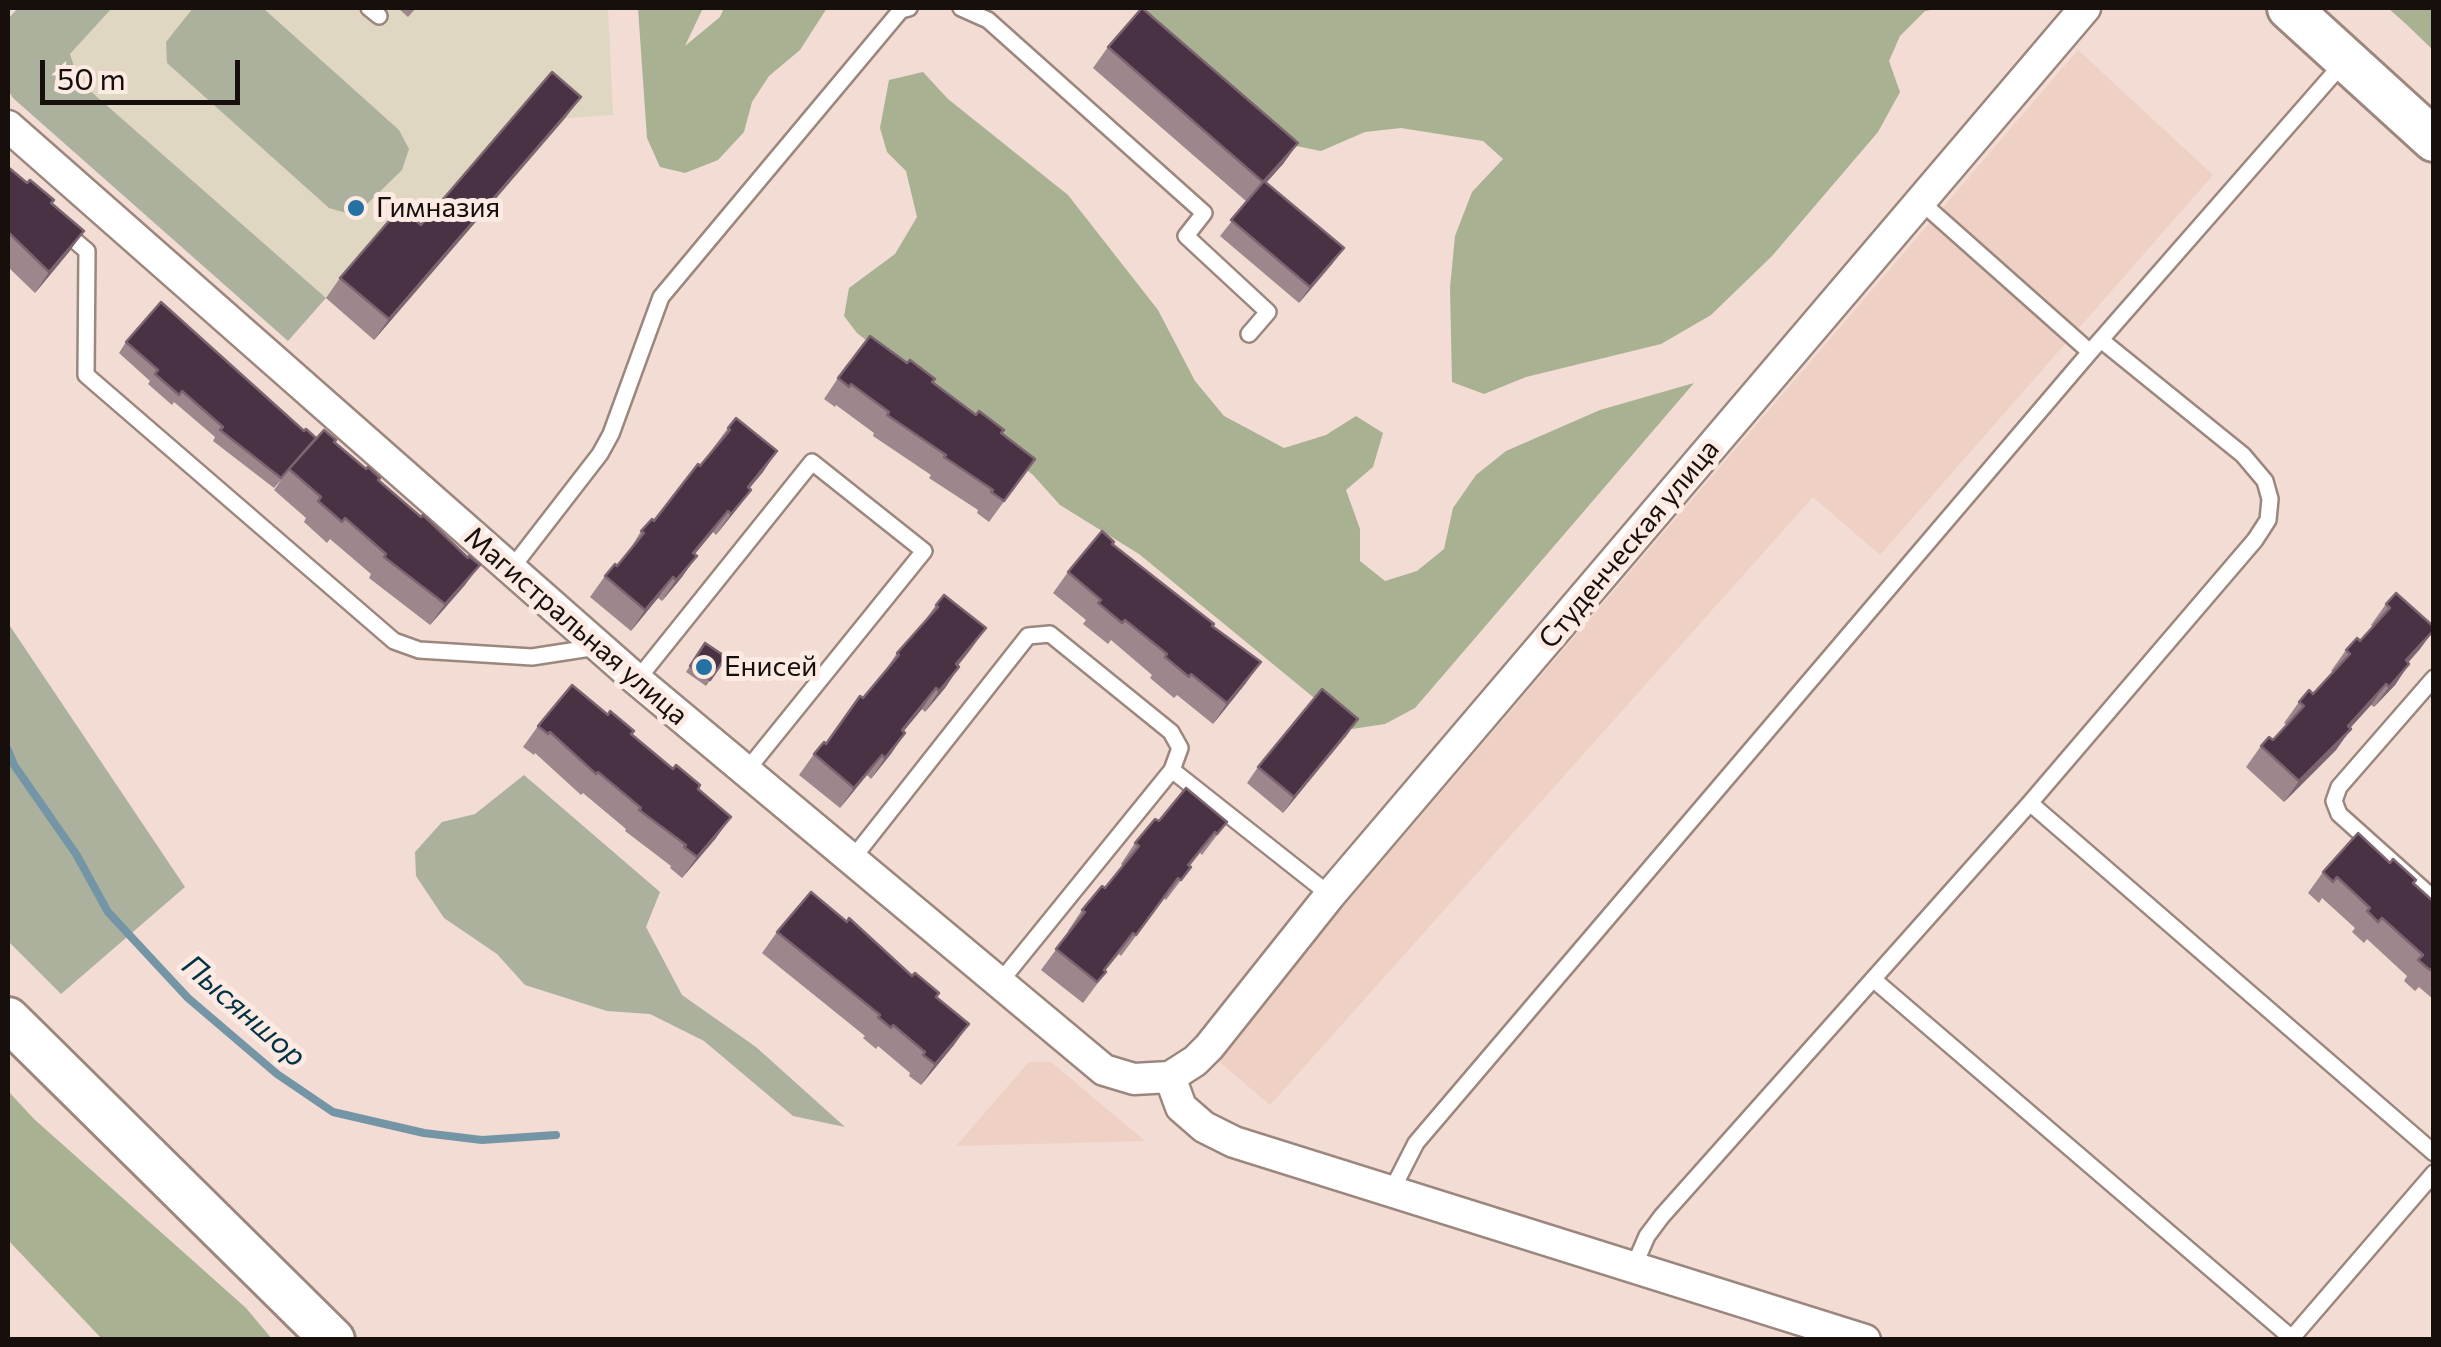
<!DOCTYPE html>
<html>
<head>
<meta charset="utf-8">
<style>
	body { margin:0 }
	#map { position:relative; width:2441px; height:1347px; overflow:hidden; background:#f2dcd3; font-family:Commissioner,sans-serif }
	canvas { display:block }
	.frame { position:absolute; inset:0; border:10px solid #160f0c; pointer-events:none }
	.scale { position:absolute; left:40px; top:60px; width:200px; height:45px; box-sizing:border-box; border:5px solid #160f0c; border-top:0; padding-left:12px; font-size:30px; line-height:35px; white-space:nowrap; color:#160f0c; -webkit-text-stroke:8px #fceae3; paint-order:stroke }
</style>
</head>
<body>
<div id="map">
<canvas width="2441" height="1347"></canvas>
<div class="frame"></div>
<div class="scale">50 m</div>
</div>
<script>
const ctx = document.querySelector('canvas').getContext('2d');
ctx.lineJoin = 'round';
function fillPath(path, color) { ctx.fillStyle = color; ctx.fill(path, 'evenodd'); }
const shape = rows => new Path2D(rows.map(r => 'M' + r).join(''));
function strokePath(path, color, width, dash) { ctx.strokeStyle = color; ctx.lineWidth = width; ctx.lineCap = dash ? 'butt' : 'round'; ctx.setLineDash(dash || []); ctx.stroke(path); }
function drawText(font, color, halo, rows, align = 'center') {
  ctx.font = font + ' Commissioner,sans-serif'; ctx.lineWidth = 10; ctx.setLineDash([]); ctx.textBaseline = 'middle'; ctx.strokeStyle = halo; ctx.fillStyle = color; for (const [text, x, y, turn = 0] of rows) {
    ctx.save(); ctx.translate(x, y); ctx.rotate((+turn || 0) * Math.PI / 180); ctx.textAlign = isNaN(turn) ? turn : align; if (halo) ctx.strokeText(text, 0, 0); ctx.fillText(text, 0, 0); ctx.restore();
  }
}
fillPath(shape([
	[2078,50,2213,175,1880,555,1813,497,1270,1105,1214,1057],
	[1029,1062,1051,1062,1145,1141,956,1146]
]), '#eed0c4');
fillPath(shape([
	[112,8,608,8,613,115,566,118,374,340,79,81,70,54]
]), '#dfd7c1');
fillPath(shape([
	[18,8,112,8,70,54,79,81,326,298,288,341,13,98,8,90,8,19],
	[193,8,263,8,399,130,409,149,402,170,360,211,350,214,329,208,167,63,166,42],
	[8,623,185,887,61,994,8,941],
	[524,775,660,892,646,927,682,995,756,1047,845,1127,793,1116,704,1041,650,1014,607,1011,525,985,497,954,444,918,416,876,415,852,442,822,475,814]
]), '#acb19d');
fillPath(shape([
	[638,8,703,8,685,46,720,17,724,8,827,8,800,50,769,76,752,102,744,132,718,160,685,173,660,167,647,138],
	[1145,8,1941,8,1925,11,1900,36,1889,61,1900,92,1878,132,1772,256,1711,315,1661,344,1526,377,1484,394,1452,382,1450,288,1455,236,1472,192,1503,159,1483,141,1401,128,1365,132,1321,151,1281,143,1168,41],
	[2388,8,2433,8,2433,50,2406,24],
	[923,72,948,99,1068,195,1158,310,1195,381,1224,416,1284,448,1326,435,1356,416,1383,433,1373,467,1346,490,1360,529,1360,561,1385,581,1417,571,1444,549,1453,508,1476,475,1506,451,1600,410,1694,383,1415,708,1385,724,1352,729,1139,554,1060,505,1033,475,857,333,844,316,849,288,895,254,917,217,906,171,887,152,880,128,889,80],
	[8,1091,34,1119,246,1308,272,1339,102,1339,8,1240]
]), '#a8b191');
strokePath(shape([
	[8,750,14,765,76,854,108,912,188,998,277,1074,333,1112,424,1133,482,1140,556,1135]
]), '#7495a6', 8);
const lane = shape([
	[369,8,379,16],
	[961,8,988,20,1204,213,1186,236,1268,312,1249,334],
	[1920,201,2090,352],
	[60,228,87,251,86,375,394,641,419,650,532,657,597,647],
	[511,569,600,454,611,434,661,297,901,10,909,8],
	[2434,678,2339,787,2334,801,2339,814,2434,899],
	[637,680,812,462,924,551,747,770],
	[1172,770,1330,895],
	[2030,803,2434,1153],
	[853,858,1028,636,1050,634,1171,732,1180,748,1172,770,1000,982],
	[1873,979,2294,1340],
	[1392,1190,1416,1143,2090,352,2343,63],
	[1634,1266,1647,1236,1662,1216,2030,803,2255,540,2268,520,2270,499,2265,481,2243,455,2101,340],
	[2290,1340,2434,1173]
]);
const street = shape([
	[8,126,637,680,1104,1070,1134,1079,1170,1077,1195,1061,1209,1047,1330,895,2085,8],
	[1170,1077,1181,1107,1204,1127,1234,1142,1865,1340]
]);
const secondary = shape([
	[2289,8,2434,140],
	[8,1019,333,1340]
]);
strokePath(lane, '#9c877f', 20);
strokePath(street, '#9c877f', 35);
strokePath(secondary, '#9c877f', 48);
strokePath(lane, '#fff', 15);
strokePath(street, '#fff', 30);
strokePath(secondary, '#fff', 42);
fillPath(shape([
	[398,8,416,8,408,17],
	[1108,47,1298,143,1283,164,1266,183,1344,248,1332,264,1299,303,1220,236,1247,202,1093,68],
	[566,117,374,340,326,298,340,278,421,225],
	[8,167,84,231,69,252,35,293,8,267],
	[126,342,316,438,334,442,378,480,465,585,430,625,369,578,371,574,330,539,327,543,304,522,306,518,274,490,282,479,274,488,213,441,215,437,174,402,172,405,148,384,150,381,119,353],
	[838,378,932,382,1035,459,989,522,977,513,978,510,929,478,931,475,873,436,874,433,836,405,835,407,824,399],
	[728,428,763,472,749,488,751,490,736,510,716,535,713,532,695,554,682,577,662,601,658,598,631,631,590,597,605,576,617,566,628,553,641,531,654,521,700,466],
	[1112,544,1212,626,1246,683,1213,724,1177,695,1174,698,1150,678,1152,675,1111,640,1108,644,1083,624,1086,620,1053,593,1068,572],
	[2396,593,2420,649,2408,663,2409,664,2395,685,2374,707,2371,705,2350,728,2336,750,2284,802,2246,767,2261,746,2273,740,2287,725,2284,723,2299,702,2313,694,2333,672,2331,671,2346,650,2360,641,2374,627,2371,625,2386,604],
	[936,605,971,649,958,666,959,667,945,688,925,712,922,709,903,732,905,733,871,779,867,775,840,808,799,775,814,754,826,744,883,674,897,653,923,623],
	[705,643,726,657,706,686,686,672],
	[1358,719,1283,813,1247,783,1258,767],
	[538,726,631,734,698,789,716,838,682,878,670,868,671,866,625,831,626,829,583,793,581,795,535,753,534,755,523,747],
	[1159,821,1227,822,1202,855,1200,853,1190,866,1191,867,1166,900,1164,898,1121,956,1119,954,1105,971,1106,972,1083,1003,1041,970,1069,932,1068,931,1082,910,1105,888,1123,866,1121,864,1135,843],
	[2323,872,2413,884,2434,902,2434,1000,2419,987,2415,991,2404,981,2407,976,2367,939,2364,943,2352,932,2355,928,2322,898,2319,903,2308,893],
	[847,922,936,997,954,1045,921,1085,909,1076,910,1073,878,1046,876,1049,863,1038,865,1036,762,953,777,932]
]), '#9e878c');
fillPath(shape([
	[581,97,566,117,374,340,389,319],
	[1298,143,1283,164,1248,203,1263,182],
	[84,231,69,252,35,293,49,272],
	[1344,248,1332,264,1299,303,1310,287],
	[777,451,763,472,733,508,748,487],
	[751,490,736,510,716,535,731,514],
	[728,511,713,532,678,574,693,553],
	[697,556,682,577,662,601,676,580],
	[480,565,465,585,430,625,445,604],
	[673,577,658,598,631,631,645,610],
	[986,628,971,649,941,685,956,664],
	[2434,630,2420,649,2391,681,2406,660],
	[1261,662,1246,683,1213,724,1227,703],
	[2409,664,2395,685,2374,707,2389,687],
	[959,667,945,688,925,712,939,691],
	[2386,684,2371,705,2333,747,2348,726],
	[936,688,922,709,887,751,902,730],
	[1358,719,1347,735,1283,813,1294,797],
	[2351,729,2336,750,2284,802,2299,781],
	[905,733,891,754,871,779,885,758],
	[882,755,867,775,840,808,854,788],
	[731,817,716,838,682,878,697,857],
	[969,1024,954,1045,921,1085,935,1064]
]), '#7c6570');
const building = shape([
	[1142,8,1298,143,1263,182,1108,47,1142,8],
	[552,72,581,97,389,319,340,278,401,207,421,225,552,72],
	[8,167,27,183,30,180,54,200,51,203,84,231,49,272,8,232,8,167],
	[1264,181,1344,248,1310,287,1231,220,1264,181],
	[161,302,304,431,306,429,316,438,281,478,220,430,223,427,182,391,179,395,155,374,158,370,126,342,161,302],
	[870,336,907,363,910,360,935,379,932,382,976,415,979,411,1004,430,1001,433,1035,459,1004,501,991,492,993,490,944,457,946,455,887,415,889,412,851,384,849,387,838,378,870,336],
	[736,418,777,451,748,487,751,490,731,514,728,511,693,553,697,556,676,580,673,577,645,610,605,576,615,564,617,566,644,533,641,531,652,519,654,521,698,464,700,466,730,430,728,428,736,418],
	[324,430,336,440,334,442,366,469,368,467,380,478,378,480,421,517,423,515,468,558,469,556,480,565,445,604,384,557,386,554,345,518,342,522,318,501,321,497,289,469,324,430],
	[1102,531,1114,542,1112,544,1214,624,1212,626,1261,662,1227,703,1191,674,1189,677,1165,657,1167,654,1125,620,1122,623,1098,603,1101,600,1068,572,1102,531],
	[2396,593,2434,627,2434,630,2406,660,2409,664,2389,687,2386,684,2348,726,2351,729,2299,781,2261,746,2269,737,2273,740,2304,706,2299,702,2309,690,2313,694,2350,654,2346,650,2357,638,2360,641,2390,608,2386,604,2396,593],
	[944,595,986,628,956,664,959,667,939,691,936,688,902,730,905,733,885,758,882,755,854,788,814,754,824,742,826,744,860,696,863,698,899,655,897,653,938,607,936,605,944,595],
	[705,643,726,657,710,680,690,666,705,643],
	[572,685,608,715,610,711,634,731,631,734,673,769,676,765,700,785,698,789,731,817,697,857,684,847,686,845,639,810,641,808,598,772,596,774,550,732,548,734,538,726,572,685],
	[1322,689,1358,719,1294,797,1258,767,1322,689],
	[1186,788,1227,822,1217,834,1215,832,1188,865,1191,867,1181,880,1178,878,1136,935,1133,933,1104,970,1106,972,1097,982,1056,949,1085,912,1082,910,1102,886,1105,888,1139,846,1135,843,1155,819,1159,821,1186,788],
	[2358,833,2390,863,2393,859,2416,880,2413,883,2434,902,2434,966,2430,970,2418,960,2423,955,2382,918,2378,922,2367,911,2370,908,2337,877,2333,882,2323,872,2358,833],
	[811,892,847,922,849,918,912,976,915,973,939,993,936,997,969,1024,935,1064,923,1055,925,1052,893,1025,891,1028,878,1017,880,1015,777,932,811,892]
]);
fillPath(building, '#4a3245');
strokePath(building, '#7c6570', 2.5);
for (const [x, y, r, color] of [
	[356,208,10,"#2471a4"],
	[704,667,10,"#2471a4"]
]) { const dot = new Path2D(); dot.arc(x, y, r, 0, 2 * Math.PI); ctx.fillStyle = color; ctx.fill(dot); strokePath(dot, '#fceae3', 4); }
drawText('28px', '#160f0c', '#fceae3', [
	["Гимназия",376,208],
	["Енисей",724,667]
], 'left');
drawText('28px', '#160f0c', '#fceae3', [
	["Студенческая улица",1629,544,-50],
	["Магистральная улица",576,626,41]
]);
drawText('italic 30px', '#003144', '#fceae3', [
	["Пысяншор",244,1011,41]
]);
</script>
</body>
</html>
